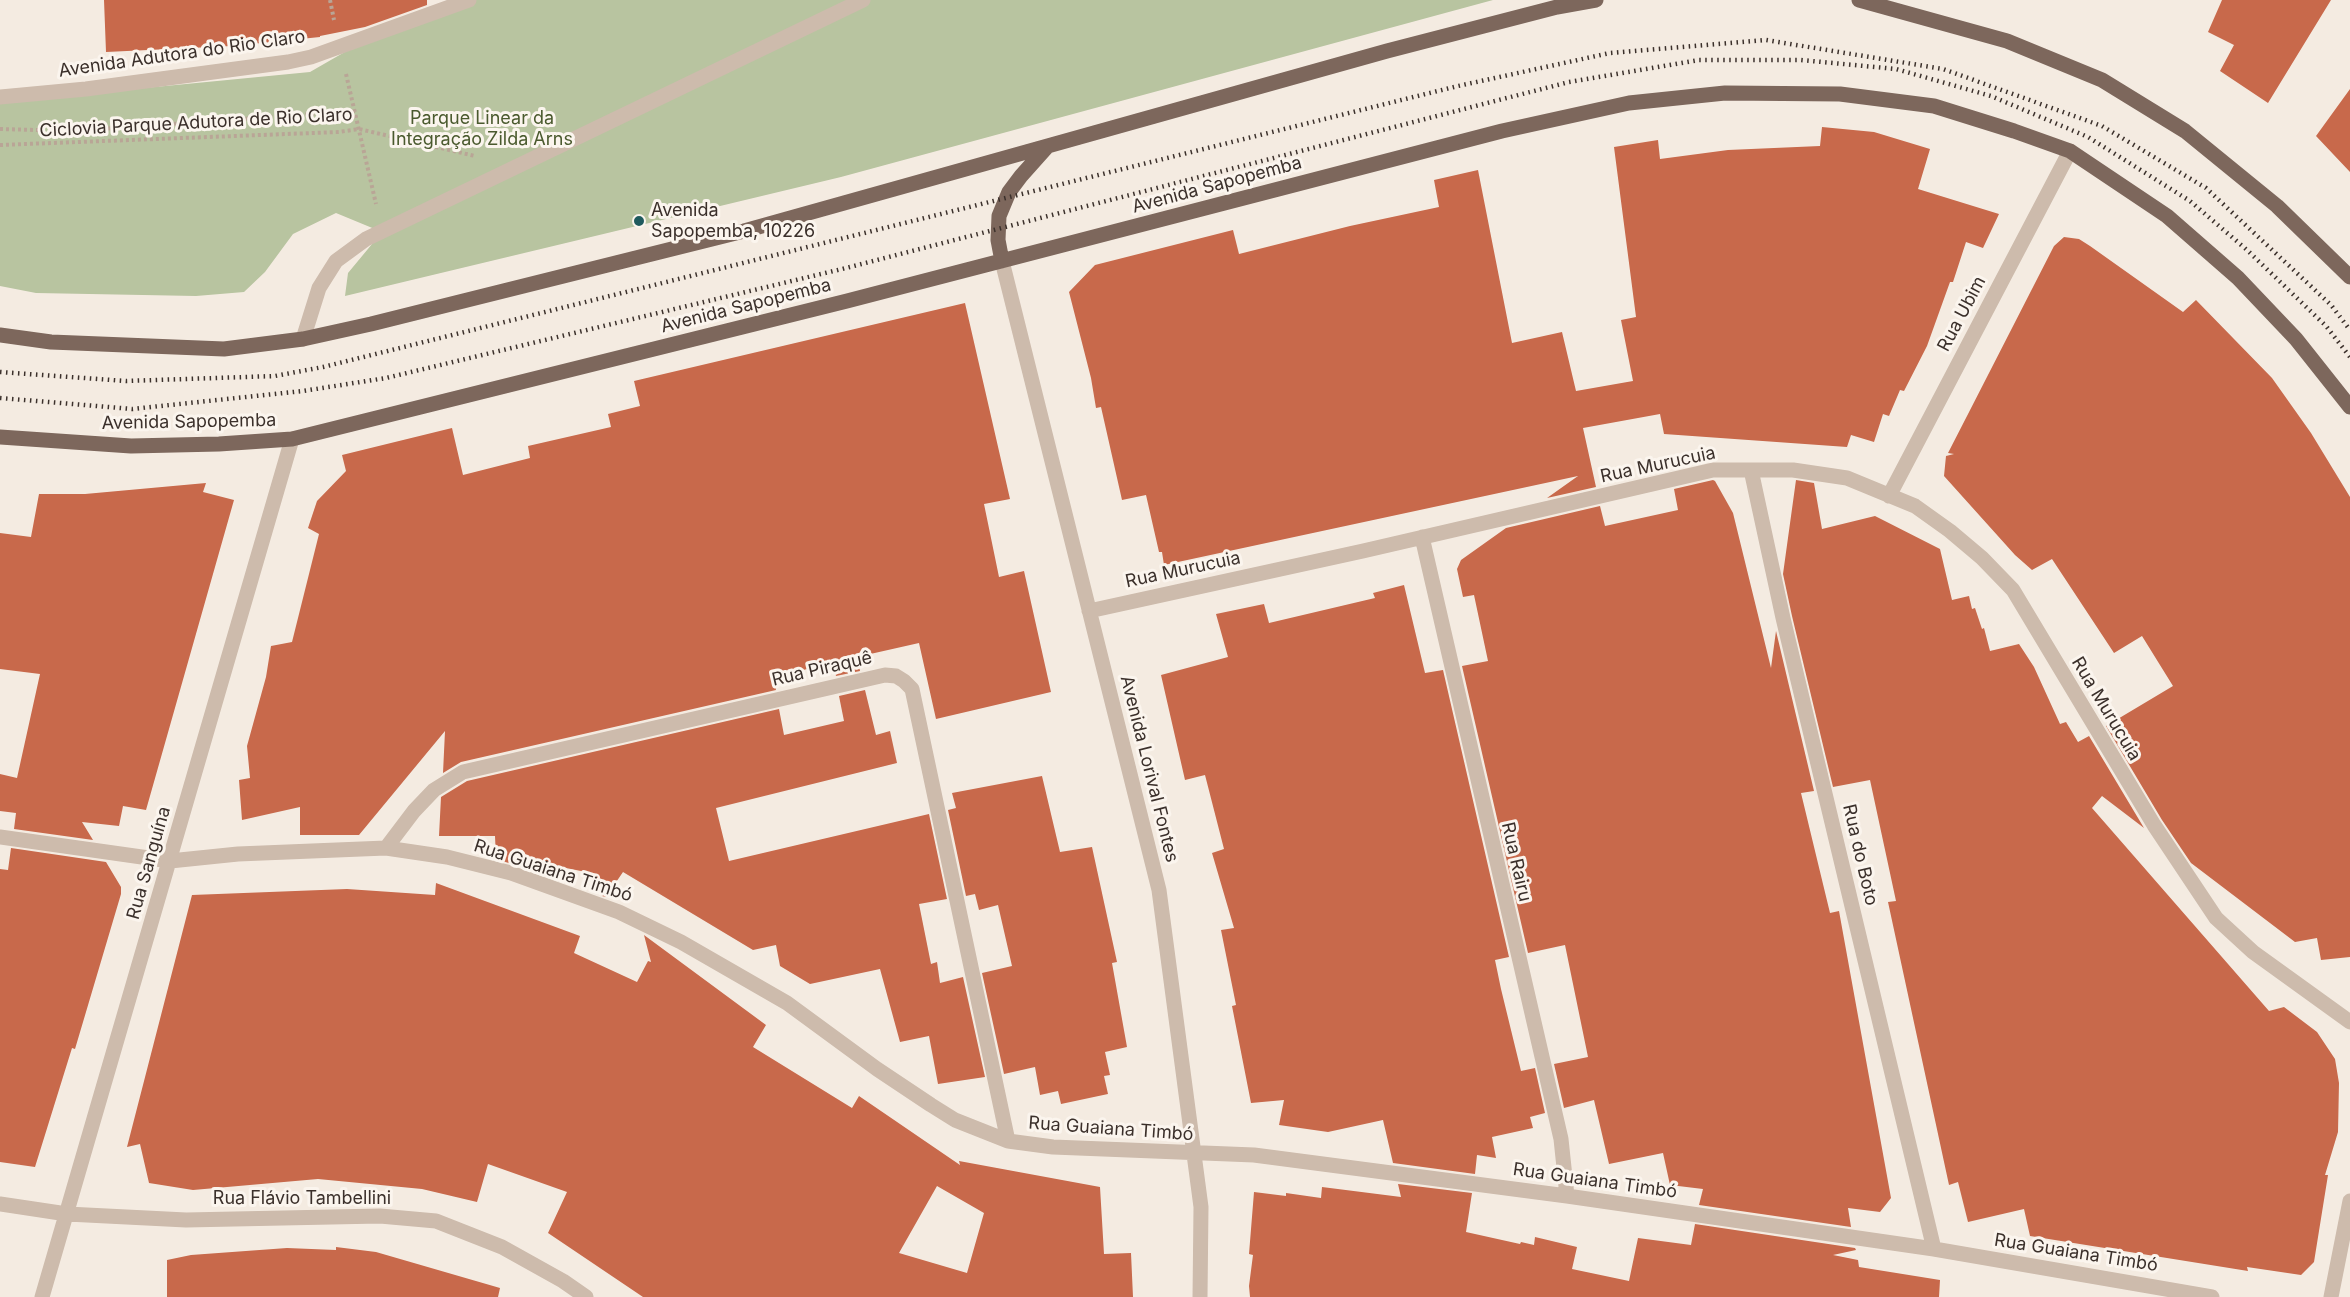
<!DOCTYPE html>
<html>
<head>
<meta charset="utf-8">
<style>
	body { margin:0 }
	canvas { display:block; background:#f4ebe1 }
</style>
</head>
<body>
<canvas width="2350" height="1297"></canvas>
<script>
const ctx = document.querySelector('canvas').getContext('2d');
ctx.lineJoin = 'round';
function fillPath(path, color) { ctx.fillStyle = color; ctx.fill(path, 'evenodd'); }
const shape = rows => new Path2D(rows.map(r => 'M' + r).join(''));
function strokePath(path, color, width, dash) { ctx.strokeStyle = color; ctx.lineWidth = width; ctx.lineCap = dash ? 'butt' : 'round'; ctx.setLineDash(dash || []); ctx.stroke(path); }
function drawText(font, color, halo, rows, align = 'center') {
  ctx.font = font + ' Inter,sans-serif'; ctx.lineWidth = 6; ctx.setLineDash([]); ctx.textBaseline = 'middle'; ctx.strokeStyle = halo; ctx.fillStyle = color; for (const [text, x, y, turn = 0] of rows) {
    ctx.save(); ctx.translate(x, y); ctx.rotate((+turn || 0) * Math.PI / 180); ctx.textAlign = isNaN(turn) ? turn : align; if (halo) ctx.strokeText(text, 0, 0); ctx.fillText(text, 0, 0); ctx.restore();
  }
}
fillPath(shape([
	[458,0,1493,0,841,177,345,296,348,273,382,232,336,213,293,234,265,272,244,292,196,296,36,293,0,286,0,102,310,72,376,34]
]), '#b8c4a0');
fillPath(shape([
	[104,0,427,0,427,5,365,27,320,36,320,37,232,46,106,52],
	[2222,0,2331,0,2268,103,2220,71,2234,45,2208,32],
	[2350,89,2350,172,2316,136],
	[1822,127,1874,132,1930,149,1918,189,1999,214,1983,248,1966,242,1953,282,1950,282,1927,346,1904,391,1900,390,1889,416,1883,414,1874,442,1851,435,1847,447,1664,434,1660,414,1583,428,1596,487,1547,498,1578,476,1164,565,1162,552,1159,552,1146,495,1122,500,1101,407,1096,408,1091,378,1069,292,1095,265,1233,230,1239,254,1350,226,1439,207,1434,180,1478,170,1512,343,1562,332,1576,391,1633,381,1621,320,1636,317,1614,147,1658,140,1660,159,1728,150,1820,146],
	[2064,237,2079,239,2090,246,2183,312,2196,300,2272,378,2311,433,2350,497,2350,957,2321,960,2317,938,2295,942,2191,863,2162,820,2106,726,2173,686,2142,636,2114,653,2052,559,2032,570,2015,555,1944,476,1946,456,1954,454,1948,453,1967,416,2054,246],
	[965,303,1010,499,984,504,999,577,1024,571,1051,692,936,719,919,643,857,657,860,671,836,676,833,663,773,677,776,690,461,762,443,773,445,731,359,835,300,835,300,807,242,820,239,780,250,778,247,746,266,677,271,646,292,642,319,534,308,528,317,501,346,471,342,455,452,428,463,475,530,458,528,446,611,427,608,414,640,406,634,381],
	[1713,480,1715,481,1733,513,1771,668,1776,631,1814,791,1801,793,1830,913,1839,911,1891,1198,1880,1212,1848,1208,1851,1227,1699,1205,1703,1189,1670,1185,1663,1153,1609,1164,1594,1100,1564,1108,1554,1064,1588,1057,1565,945,1528,953,1462,666,1488,661,1474,595,1463,597,1457,569,1461,560,1506,528,1600,506,1605,526,1678,510,1674,489],
	[1796,480,1814,483,1822,529,1875,516,1940,549,1952,600,1969,596,1972,609,1975,608,1982,629,1984,628,1990,651,2019,644,2034,667,2060,724,2066,722,2078,742,2089,736,2144,828,2102,796,2092,808,2269,1011,2284,1007,2317,1032,2335,1059,2339,1083,2338,1132,2325,1175,2328,1175,2314,1262,2301,1275,2247,1267,2248,1271,2030,1236,2024,1209,1968,1222,1958,1182,1949,1185,1888,902,1896,901,1870,780,1833,787,1792,616,1783,574],
	[206,483,203,492,234,500,146,810,123,806,119,826,82,822,93,840,14,829,16,813,0,811,0,774,17,778,40,674,0,669,0,533,31,537,39,494,85,494],
	[1404,585,1425,673,1443,670,1509,957,1495,960,1501,989,1521,1071,1535,1068,1545,1113,1530,1117,1533,1128,1492,1137,1496,1158,1477,1155,1475,1174,1393,1163,1383,1120,1328,1132,1279,1125,1284,1100,1251,1103,1232,1006,1236,1005,1221,930,1234,928,1212,853,1224,849,1205,775,1185,780,1161,675,1228,657,1216,614,1264,604,1269,623,1375,598,1373,593],
	[865,690,876,735,890,731,897,763,716,808,729,861,929,814,947,899,919,904,931,964,937,962,940,983,963,977,985,1077,938,1084,929,1036,900,1042,880,969,810,984,780,966,776,945,753,950,623,872,606,897,602,896,596,874,561,867,531,870,496,859,495,836,439,836,441,797,467,781,779,709,784,735,844,721,839,696],
	[1042,776,1060,852,1092,847,1117,962,1112,963,1127,1047,1105,1052,1110,1075,1104,1076,1108,1094,1061,1104,1058,1091,1040,1095,1035,1067,1004,1074,982,973,1012,966,998,905,979,910,975,894,966,896,948,810,956,808,952,793],
	[11,848,106,862,121,887,121,894,75,1049,72,1048,35,1167,0,1162,0,869,8,870],
	[436,883,580,936,574,953,637,982,648,961,651,962,644,935,766,1025,753,1047,852,1108,859,1096,960,1165,959,1161,1100,1187,1104,1254,1131,1253,1133,1297,643,1297,548,1233,567,1192,488,1164,477,1202,422,1189,318,1179,193,1190,149,1183,140,1144,127,1147,192,895,347,889,435,895],
	[937,1186,984,1213,967,1273,899,1253],
	[1398,1184,1472,1193,1466,1232,1520,1244,1521,1242,1534,1245,1535,1237,1577,1247,1572,1269,1629,1281,1638,1238,1691,1245,1695,1224,1855,1248,1856,1250,1833,1255,1858,1260,1859,1267,1940,1280,1939,1297,1250,1297,1249,1286,1253,1255,1249,1254,1254,1192,1286,1196,1286,1193,1321,1198,1322,1187,1401,1197],
	[336,1247,376,1252,500,1288,498,1297,167,1297,167,1260,191,1255,287,1248,336,1250]
]), '#c8694b');
strokePath(shape([
	[330,0,334,20],
	[346,74,376,204],
	[0,129,73,131,355,111],
	[0,145,339,132,359,129,475,156]
]), '#b9a596', 4, [3, 3]);
strokePath(shape([
	[0,97,86,89,288,62,311,57,469,0],
	[1002,261,1159,890,1201,1207,1200,1297],
	[303,339,319,288,336,261,366,239,863,0],
	[1751,470,1783,618,1934,1249],
	[1889,496,2070,151],
	[1422,537,1561,1139,1567,1196],
	[1089,611,1363,551,1713,470,1793,470,1847,478,1915,506,1950,531,1982,558,2013,590,2154,825,2216,918,2253,952,2350,1022],
	[0,837,170,861,238,854,386,848,447,857,511,873,619,912,681,942,787,1003,877,1069,931,1105,955,1120,1008,1141,1053,1147,1254,1155,1567,1196,1934,1249,2212,1297],
	[386,848,414,811,434,790,463,772,885,675,896,676,904,681,912,689,1008,1141],
	[0,1204,67,1214,186,1220,380,1216,436,1221,502,1247,563,1281,586,1297],
	[42,1297,292,439],
	[2331,1297,2350,1201]
]), '#cdbbac', 15);
strokePath(shape([
	[1859,0,2007,41,2102,80,2185,131,2277,206,2350,277],
	[1002,261,998,240,999,216,1009,192,1021,176,1046,148],
	[0,335,51,342,224,349,303,339,371,324,744,231,1387,51,1557,7,1596,0],
	[0,437,131,446,219,444,292,439,847,301,1502,131,1629,103,1725,93,1840,94,1934,106,2014,131,2070,151,2167,216,2238,278,2296,339,2350,407]
]), '#7d675c', 15);
strokePath(shape([
	[0,372,126,381,275,376,323,367,1458,86,1610,53,1766,40,1943,69,2102,126,2206,188,2331,305,2350,330],
	[0,398,132,409,303,391,386,378,842,269,1569,82,1699,60,1801,60,1896,69,1991,96,2088,137,2190,201,2247,250,2326,326,2350,357]
]), '#3b302b', 4.5, [1.5, 4.5]);
for (const [x, y, r, color] of [
	[639,221,6,"#1f5a5e"]
]) { const dot = new Path2D(); dot.arc(x, y, r, 0, 2 * Math.PI); ctx.fillStyle = color; ctx.fill(dot); strokePath(dot, '#fbf5ee', 2); }
drawText('18px', '#3b302b', '#fbf5ee', [
	["Avenida Adutora do Rio Claro",182,54,-8],
	["Ciclovia Parque Adutora de Rio Claro",196,123,-3],
	["Avenida Sapopemba",1217,185,-15],
	["Avenida Sapopemba",746,306,-14],
	["Rua Ubim",1962,314,-62],
	["Avenida Sapopemba",189,422,-1],
	["Rua Murucuia",1658,465,-12],
	["Rua Murucuia",1183,570,-12],
	["Rua Piraquê",822,669,-13],
	["Rua Murucuia",2106,709,59],
	["Avenida Lorival Fontes",1149,769,76],
	["Rua do Boto",1860,855,77],
	["Rua Rairu",1516,862,77],
	["Rua Sanguína",149,863,-74],
	["Rua Guaiana Timbó",553,871,18],
	["Rua Guaiana Timbó",1111,1129,4],
	["Rua Guaiana Timbó",1595,1181,8],
	["Rua Flávio Tambellini",302,1199],
	["Rua Guaiana Timbó",2076,1253,9]
]);
drawText('18px', '#4a5a2e', '#fbf5ee', [
	["Parque Linear da",482,119],
	["Integração Zilda Arns",482,140]
]);
drawText('18px', '#3b302b', '#fbf5ee', [
	["Avenida",651,211],
	["Sapopemba, 10226",651,232]
], 'left');
</script>
</body>
</html>
